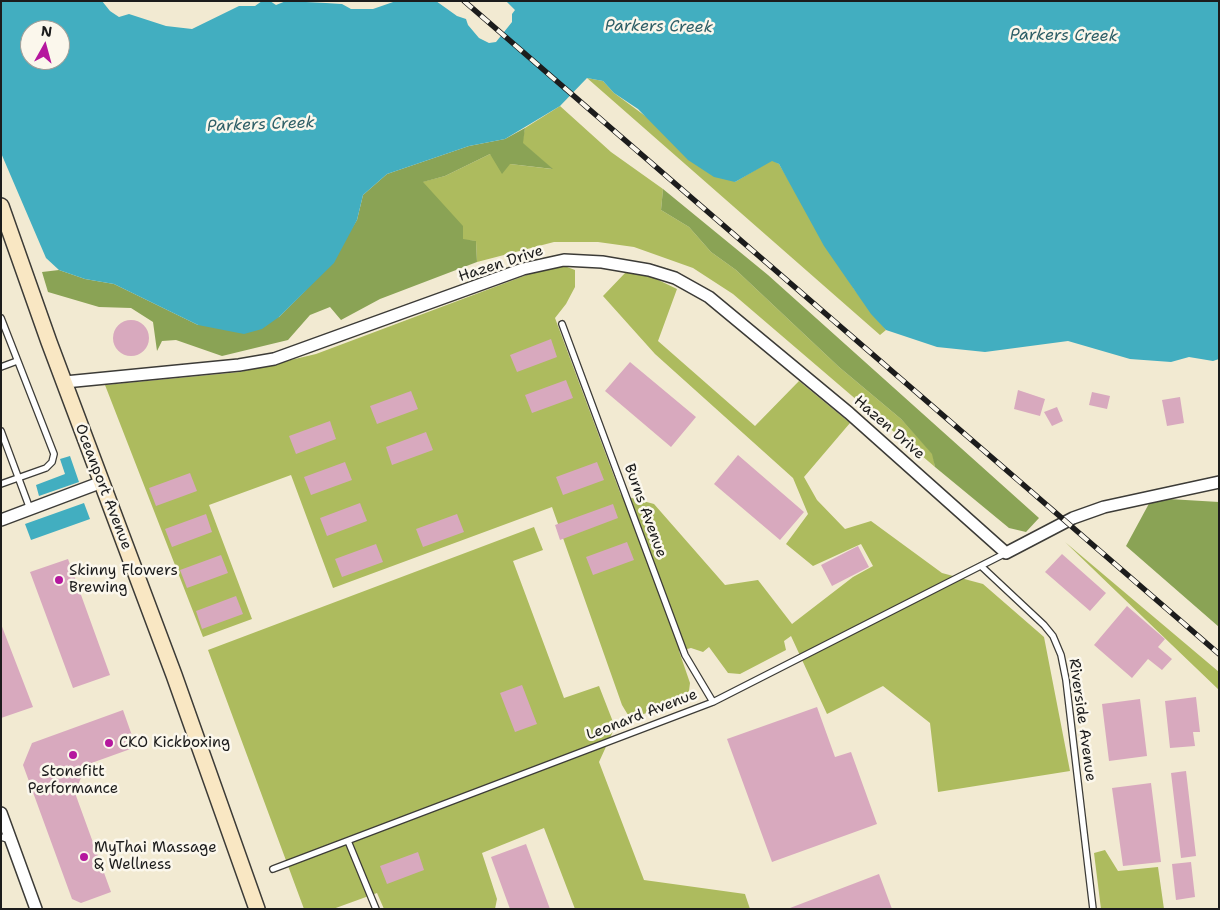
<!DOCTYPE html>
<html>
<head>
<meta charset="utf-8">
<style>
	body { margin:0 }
	#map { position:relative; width:1220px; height:910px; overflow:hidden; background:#f2ead2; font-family:"Shantell Sans",sans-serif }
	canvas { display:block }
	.frame { position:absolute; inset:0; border:2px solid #1c1c1c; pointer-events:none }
	.north { position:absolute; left:20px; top:20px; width:50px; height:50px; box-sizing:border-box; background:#fbf7ec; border:1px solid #a29f99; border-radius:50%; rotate:7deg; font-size:14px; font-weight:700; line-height:20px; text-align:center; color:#1c1c1c }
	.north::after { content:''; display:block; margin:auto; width:18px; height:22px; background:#b5179e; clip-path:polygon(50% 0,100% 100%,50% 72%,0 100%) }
</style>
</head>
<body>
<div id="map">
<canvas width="1220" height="910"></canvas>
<div class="frame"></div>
<div class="north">N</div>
</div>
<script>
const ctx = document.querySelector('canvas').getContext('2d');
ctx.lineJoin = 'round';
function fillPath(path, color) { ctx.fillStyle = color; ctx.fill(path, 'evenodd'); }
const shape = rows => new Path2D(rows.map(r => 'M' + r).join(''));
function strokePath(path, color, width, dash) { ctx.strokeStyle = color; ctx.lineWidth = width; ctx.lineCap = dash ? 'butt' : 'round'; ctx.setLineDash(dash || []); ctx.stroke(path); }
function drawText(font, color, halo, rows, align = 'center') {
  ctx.font = font + ' "Shantell Sans",sans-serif'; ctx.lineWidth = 5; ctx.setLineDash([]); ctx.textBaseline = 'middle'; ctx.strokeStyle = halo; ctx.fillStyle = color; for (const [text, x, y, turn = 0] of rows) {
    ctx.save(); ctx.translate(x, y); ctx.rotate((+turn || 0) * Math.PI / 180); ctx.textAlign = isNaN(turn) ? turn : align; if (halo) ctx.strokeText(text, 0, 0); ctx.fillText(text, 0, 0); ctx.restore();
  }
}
fillPath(shape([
	[587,78,603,81,614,93,735,182,772,160,779,164,854,289,886,330,880,335],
	[560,106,611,152,663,189,661,210,689,227,711,252,736,270,839,367,901,419,933,454,935,467,733,294,693,268,634,247,598,242,554,242,477,262,476,241,463,240,422,182,445,176,490,154,510,164,552,169,522,143,525,128],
	[562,265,575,270,575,287,566,304,555,318,621,495,654,504,725,585,758,580,792,624,853,577,873,566,861,544,813,566,786,544,808,514,793,478,655,354,603,296,626,272,652,277,677,289,658,341,755,426,799,381,850,423,804,477,817,500,845,529,871,521,942,573,983,584,1044,637,1070,771,938,792,930,723,883,686,827,714,791,636,784,641,786,650,740,674,728,673,709,647,703,652,691,648,679,651,690,683,689,691,685,698,636,717,628,715,622,705,552,507,333,588,291,475,209,505,252,619,203,637,105,385,240,372,316,354,532,273],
	[534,527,543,550,513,561,564,698,599,686,615,727,599,762,644,880,745,894,750,909,575,909,544,828,482,853,497,899,495,909,384,909,377,893,333,909,304,909,208,650],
	[1065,542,1219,672,1219,690,1172,645],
	[1105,850,1118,871,1158,867,1164,909,1101,909,1094,853]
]), '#adbb5e');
fillPath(shape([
	[525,128,523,143,553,169,510,164,502,174,490,154,445,176,423,182,463,226,463,239,476,241,477,262,380,299,341,320,330,307,310,315,288,340,222,356,176,340,162,341,157,351,153,322,131,308,99,307,48,292,42,272,59,270,85,279,114,284,198,325,279,317,304,292,350,231,357,220,363,195,387,174,469,146,505,139],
	[663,189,768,275,1039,518,1026,532,1009,528,935,467,932,454,901,419,839,367,736,270,711,252,689,227,661,210],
	[1152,498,1219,502,1219,627,1126,546]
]), '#8aa355');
fillPath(shape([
	[1,1,102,1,110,11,119,17,129,14,166,26,192,29,239,6,255,6,262,1,270,1,276,5,286,1,326,3,342,4,351,9,373,9,396,1,436,1,457,16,466,19,468,25,479,38,489,43,496,42,512,22,512,14,515,10,506,1,1219,1,1219,359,1213,361,1189,357,1171,362,1130,359,1068,341,985,352,937,347,886,330,871,314,824,246,779,164,772,161,735,182,714,177,688,160,638,109,614,93,603,81,587,78,560,106,505,139,469,146,387,174,363,195,357,220,334,263,279,317,262,329,244,334,198,325,114,284,85,279,59,270,46,258,1,153],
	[30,30,60,30,60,60,30,60],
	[70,456,79,482,39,496,36,485,65,474,60,459],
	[84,503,90,519,31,540,25,524]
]), '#42aec0');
fillPath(shape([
	'113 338a18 18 0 1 1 36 0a18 18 0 1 1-36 0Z',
	[551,339,557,357,517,372,510,355],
	[630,362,696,417,671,447,605,391],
	[566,380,573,398,532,413,525,395],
	[1018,390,1045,399,1040,416,1014,409],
	[411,391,418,409,377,424,370,406],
	[1092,392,1110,396,1107,409,1089,405],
	[1180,397,1184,423,1167,426,1162,400],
	[1057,407,1063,421,1052,426,1044,412],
	[330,421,336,439,296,454,289,436],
	[426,432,433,450,392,465,386,447],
	[738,455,804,512,780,540,714,484],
	[345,462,352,480,311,495,304,477],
	[597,462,604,480,563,495,556,477],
	[190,473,197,491,156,506,149,488],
	[360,503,367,521,327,536,320,518],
	[613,504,618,518,560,540,555,525],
	[206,514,212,532,172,547,165,529],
	[457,514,464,532,423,547,416,529],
	[627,542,634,560,593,575,586,557],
	[376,544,383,562,342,577,335,559],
	[858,546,869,567,832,586,821,565],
	[1062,554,1106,593,1090,611,1045,572],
	[221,555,228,573,187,588,180,570],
	[68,559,110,675,73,688,30,572],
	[236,596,243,614,202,629,196,611],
	[1127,606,1165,639,1158,647,1172,659,1162,670,1148,659,1132,678,1094,645],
	[1,624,33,707,1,718],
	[522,685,537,724,515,732,500,693],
	[1196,697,1200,732,1193,732,1195,746,1170,748,1165,701],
	[1140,699,1147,756,1109,761,1102,704],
	[817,707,835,757,851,752,877,824,772,862,727,739],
	[123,710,136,747,86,765,75,793,111,892,81,903,72,899,23,765,32,743],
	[1186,771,1196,856,1181,858,1171,773],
	[1151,783,1161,862,1123,866,1112,788],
	[526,844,550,909,510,909,491,857],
	[418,852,424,870,387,884,380,866],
	[1191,862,1195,897,1176,900,1172,864],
	[879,874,892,909,790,909,790,908]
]), '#d8a9be');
const lane = shape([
	[1,318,54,454,52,462,46,468,1,484],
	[562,324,685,655,713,702],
	[1,367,17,361],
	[1,431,30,509],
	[981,566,1044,625,1053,636,1061,655,1066,680,1093,909],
	[1,837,11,840],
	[348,841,376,909],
	[273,869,713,702,1006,553]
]);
const street = shape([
	[65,382,239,365,274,359,523,269,564,260,602,262,649,270,675,278,709,297,849,413,1006,553,1073,518,1104,507,1219,482],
	[1,520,102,482],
	[1,813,36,909]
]);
const secondary = shape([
	[1,206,49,342,174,675,257,909]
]);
strokePath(lane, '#3c3b37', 8);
strokePath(street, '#3c3b37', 14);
strokePath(secondary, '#3c3b37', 18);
strokePath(lane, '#fff', 5.5);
strokePath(street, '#fff', 11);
strokePath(secondary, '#f9e7c3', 15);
const rail = shape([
	[464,1,1219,654]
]);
strokePath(rail, '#1c1c1c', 5.5);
strokePath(rail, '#fbf7ec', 4, [11]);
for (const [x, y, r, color] of [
	[59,580,5,"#b5179e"],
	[109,743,5,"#b5179e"],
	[73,755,5,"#b5179e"],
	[84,857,5,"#b5179e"]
]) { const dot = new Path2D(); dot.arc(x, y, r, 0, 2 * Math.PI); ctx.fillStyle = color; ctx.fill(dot); strokePath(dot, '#fbf7ec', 2); }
drawText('15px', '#1c1c1c', '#fbf7ec', [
	["Hazen Drive",501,264,-18],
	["Hazen Drive",889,428,41],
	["Oceanport Avenue",103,487,69],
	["Burns Avenue",645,511,70],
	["Leonard Avenue",642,715,-21],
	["Riverside Avenue",1082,720,82]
]);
drawText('15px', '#1c1c1c', '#fbf7ec', [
	["Skinny Flowers",69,571],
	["Brewing",69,588],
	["CKO Kickboxing",119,743],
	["Stonefitt",73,772,"center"],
	["Performance",73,789,"center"],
	["MyThai Massage",94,848],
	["& Wellness",94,865]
], 'left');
drawText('italic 16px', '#2d5e66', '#fbf7ec', [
	["Parkers Creek",659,27,1],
	["Parkers Creek",1064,36,1],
	["Parkers Creek",261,125,-2]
]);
</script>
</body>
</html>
